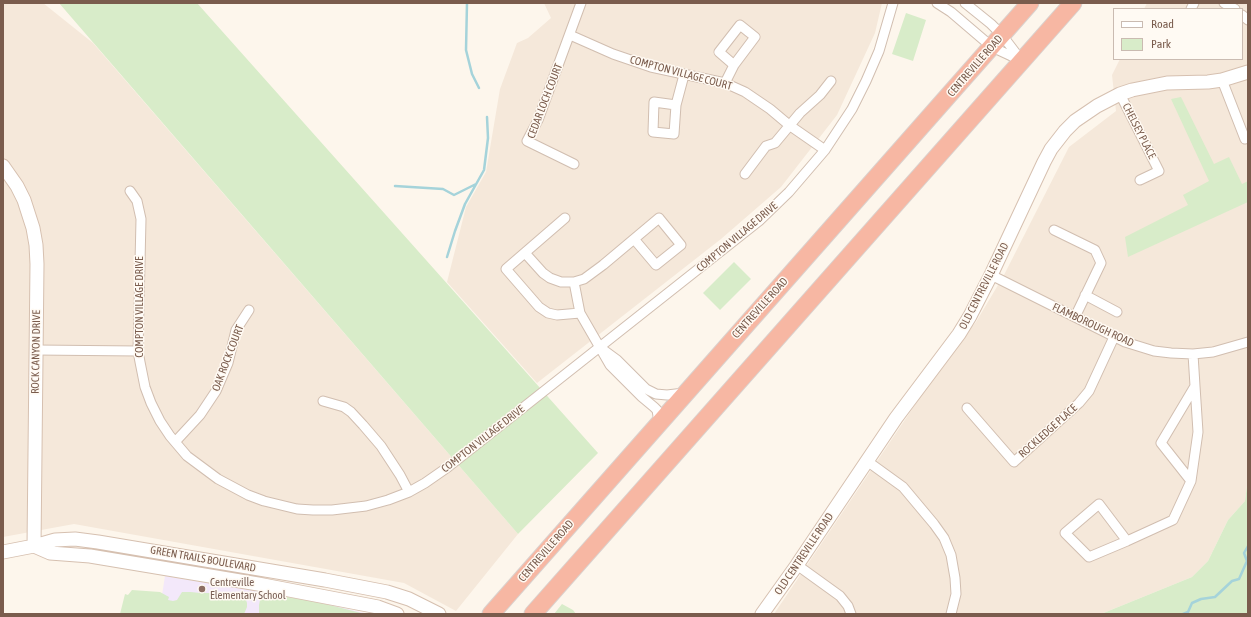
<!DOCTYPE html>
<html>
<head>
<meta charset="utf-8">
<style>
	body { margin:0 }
	#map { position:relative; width:1251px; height:617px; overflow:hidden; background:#fdf6ec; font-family:"Asap Condensed",sans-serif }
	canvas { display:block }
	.frame { position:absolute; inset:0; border:4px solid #7a5c4d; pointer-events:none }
	.legend { position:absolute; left:1113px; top:8px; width:130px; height:52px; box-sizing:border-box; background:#fffaf3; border:1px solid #cabbb1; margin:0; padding:5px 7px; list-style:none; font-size:12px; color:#7a5c4d }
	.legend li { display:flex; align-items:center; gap:8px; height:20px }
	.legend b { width:20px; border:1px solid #cabbb1 }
</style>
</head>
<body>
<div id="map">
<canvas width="1251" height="617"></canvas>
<div class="frame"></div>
<ul class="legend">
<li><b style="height:5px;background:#fff"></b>Road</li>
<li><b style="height:11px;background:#d8ecc9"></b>Park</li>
</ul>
</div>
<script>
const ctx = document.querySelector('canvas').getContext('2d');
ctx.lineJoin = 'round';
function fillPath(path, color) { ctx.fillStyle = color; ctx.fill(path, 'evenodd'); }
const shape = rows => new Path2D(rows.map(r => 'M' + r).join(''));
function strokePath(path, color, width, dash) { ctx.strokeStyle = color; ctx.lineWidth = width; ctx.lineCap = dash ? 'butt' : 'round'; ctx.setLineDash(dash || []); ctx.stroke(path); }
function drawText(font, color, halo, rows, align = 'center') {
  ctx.font = font + ' "Asap Condensed",sans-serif'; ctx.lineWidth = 3; ctx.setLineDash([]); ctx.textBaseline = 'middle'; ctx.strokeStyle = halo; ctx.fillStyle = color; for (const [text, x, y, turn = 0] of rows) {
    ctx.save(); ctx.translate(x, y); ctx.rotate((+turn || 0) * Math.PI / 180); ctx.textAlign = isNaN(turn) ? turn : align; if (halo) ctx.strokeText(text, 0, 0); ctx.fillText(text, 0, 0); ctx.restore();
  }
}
fillPath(shape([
	[3,3,43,3,93,43,518,534,456,611,404,583,74,524,3,537],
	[544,3,882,3,875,33,837,115,781,187,721,239,537,383,447,282,466,207,486,172,500,89,517,43,528,38,551,18],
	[1147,3,1248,3,1248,478,1245,501,1228,520,1208,561,1192,577,1101,614,774,614,952,350,976,322,1004,275,1069,147,1116,111,1112,75,1120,59,1242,59,1242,9,1144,9]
]), '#f5e8da');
fillPath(shape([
	[165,576,316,601,368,614,159,614]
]), '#f3e8fa');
fillPath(shape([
	[59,3,197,3,598,453,518,534],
	[906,13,926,20,913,61,892,54],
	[1181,97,1214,164,1229,157,1242,184,1248,181,1248,202,1128,257,1125,237,1188,205,1183,195,1209,181,1171,99],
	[734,262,751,279,720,310,703,293],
	[1248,478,1248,614,1101,614,1192,577,1208,561,1228,520,1245,501],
	[132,590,160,592,169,597,168,600,173,601,177,600,182,592,191,592,200,593,228,593,245,597,247,603,247,607,244,614,120,614,125,594,128,595],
	[269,594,314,601,365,614,259,614,259,605,260,600,264,596],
	[562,604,573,610,576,614,554,614]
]), '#d8ecc9');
strokePath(shape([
	[467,3,466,50,472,74,479,88],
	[395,186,443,189,454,195,476,184],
	[447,257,455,231,465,204,484,170,488,138,487,117],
	[1183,614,1188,612,1192,603,1201,599,1215,597,1232,581,1239,579,1247,561,1244,553,1248,546]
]), '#a5d3da', 2.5);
const street = shape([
	[937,3,951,12,992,47,1022,61],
	[965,3,991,24,1002,35,1021,60],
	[1224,3,1235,9],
	[1191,9,1194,3],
	[1242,15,1248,20],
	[570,35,613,54,651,67,725,83,745,92,770,109,789,125,825,150],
	[1222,80,1245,139,1248,138],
	[725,83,734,65,719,52,740,25,755,37,734,65],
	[1120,94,1159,171,1140,180],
	[676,105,654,102,653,132,674,134,676,105,684,75],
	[574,164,527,141,538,120,581,3],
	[745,174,766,146,775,143,800,113,820,95,831,81],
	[130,191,137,201,141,219,138,351,140,362,145,387,151,403,160,421,170,436,187,456,218,479,248,495,264,501,297,509,313,510,332,510,366,506,388,500,409,492,425,483,448,467,759,221,789,192,825,150,852,109,866,81,879,51,893,3],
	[565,218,506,269,539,307,548,313,557,315,580,313,610,365,642,397,654,407,657,410,659,422],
	[659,218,681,245,656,265,634,239,659,218],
	[1054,230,1095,250,1101,263,1075,317],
	[525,253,543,273,550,278,561,282,574,282],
	[991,275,1125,342,1154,351,1171,353,1193,354,1213,352,1248,342],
	[1085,295,1117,312],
	[580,313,574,282,584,279,603,265,634,239],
	[602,349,617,360,646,389,656,394,667,395,684,393],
	[36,350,138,351],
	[323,401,344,407,351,412,363,425,381,446,400,475,409,492],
	[967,408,1014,462,1079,403,1089,391,1114,337],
	[175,442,200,415,216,391,228,363,236,330,249,310],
	[867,461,903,487,934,524,944,538,951,555,955,578,956,594,951,614],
	[1191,481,1161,443,1195,386,1193,354],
	[1099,504,1127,541,1089,557,1065,533,1099,504],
	[1127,541,1173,520,1191,481,1198,432,1195,386],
	[797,565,840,596,848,606,851,614]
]);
const secondary = shape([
	[3,166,17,186,24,200,33,228,36,245,37,264,34,546],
	[34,546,50,553,90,556,258,584,378,607,397,614],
	[3,552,34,546,55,540,75,539,98,542,325,580,387,592,409,599,439,614],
	[762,614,797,565,896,418,959,334,970,316,991,275,1044,162,1051,149,1065,131,1075,121,1097,106,1120,94,1132,90,1167,83,1208,82,1222,80,1248,72]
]);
const highway = shape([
	[491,614,1030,3],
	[533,614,1073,3]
]);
strokePath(street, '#d1beb0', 11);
strokePath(secondary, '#d6c0b0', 15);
strokePath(highway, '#dad1cd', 19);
strokePath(street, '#fff', 9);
strokePath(secondary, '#fff', 13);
strokePath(highway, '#f7b7a3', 17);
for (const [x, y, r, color] of [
	[202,589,4,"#8d6e63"]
]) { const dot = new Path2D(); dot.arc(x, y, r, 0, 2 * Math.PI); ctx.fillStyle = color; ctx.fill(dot); strokePath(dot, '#fffaf3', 1.5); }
drawText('11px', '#7a5c4d', '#fffaf3', [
	["CENTREVILLE ROAD",975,66,-49],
	["COMPTON VILLAGE COURT",681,73,15],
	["CEDAR LOCH COURT",545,101,-69],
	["CHELSEY PLACE",1139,131,63],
	["COMPTON VILLAGE DRIVE",737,237,-40],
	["OLD CENTREVILLE ROAD",984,286,-63],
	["COMPTON VILLAGE DRIVE",140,307,-90],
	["CENTREVILLE ROAD",760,308,-48],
	["FLAMBOROUGH ROAD",1093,325,25],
	["ROCK CANYON DRIVE",36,352,-89],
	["OAK ROCK COURT",228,358,-69],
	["ROCKLEDGE PLACE",1048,431,-42],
	["COMPTON VILLAGE DRIVE",483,439,-38],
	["CENTREVILLE ROAD",546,551,-49],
	["OLD CENTREVILLE ROAD",804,554,-56],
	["GREEN TRAILS BOULEVARD",203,559,10]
]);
drawText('11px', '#785e54', '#fffaf3', [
	["Centreville",210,583],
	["Elementary School",210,596]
], 'left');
</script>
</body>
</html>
